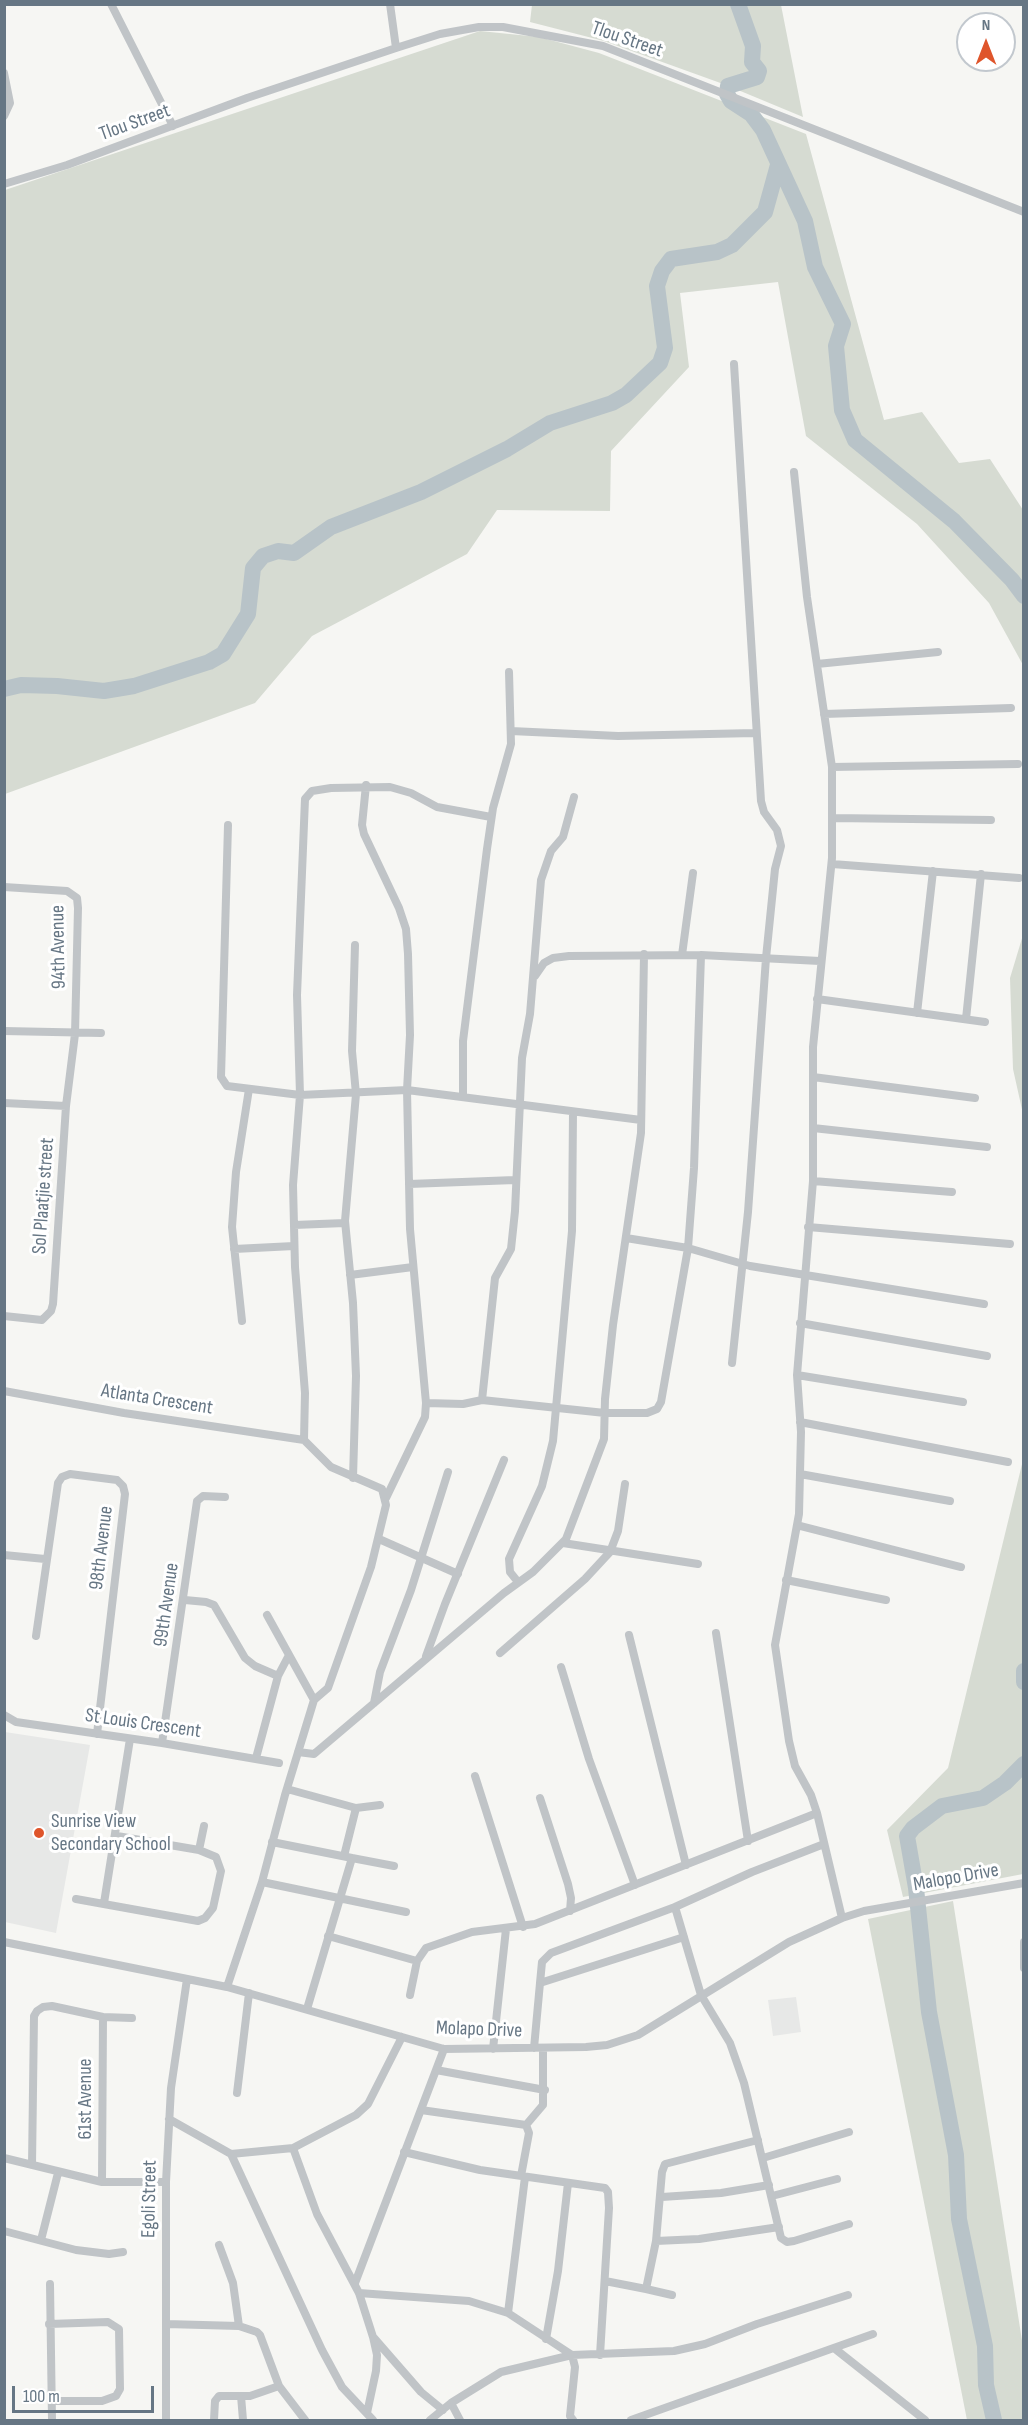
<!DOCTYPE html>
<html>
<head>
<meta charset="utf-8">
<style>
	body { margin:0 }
	#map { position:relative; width:1028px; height:2425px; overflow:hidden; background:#f6f6f3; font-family:"Sofia Sans Condensed",sans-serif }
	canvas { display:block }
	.frame { position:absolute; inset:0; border:6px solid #667684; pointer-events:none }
	.north { position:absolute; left:956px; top:12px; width:60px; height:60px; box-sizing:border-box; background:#fff; border:2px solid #c2c8ce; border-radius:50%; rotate:0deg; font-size:16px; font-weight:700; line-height:24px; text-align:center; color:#667684 }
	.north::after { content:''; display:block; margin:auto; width:21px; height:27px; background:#df552b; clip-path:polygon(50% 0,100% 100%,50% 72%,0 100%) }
	.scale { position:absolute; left:12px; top:2386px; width:142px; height:27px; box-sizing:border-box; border:3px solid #667684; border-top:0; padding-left:8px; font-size:18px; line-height:21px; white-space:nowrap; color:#667684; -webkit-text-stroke:4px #fff; paint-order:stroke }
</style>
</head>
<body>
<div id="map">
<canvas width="1028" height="2425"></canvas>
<div class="frame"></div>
<div class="north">N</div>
<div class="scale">100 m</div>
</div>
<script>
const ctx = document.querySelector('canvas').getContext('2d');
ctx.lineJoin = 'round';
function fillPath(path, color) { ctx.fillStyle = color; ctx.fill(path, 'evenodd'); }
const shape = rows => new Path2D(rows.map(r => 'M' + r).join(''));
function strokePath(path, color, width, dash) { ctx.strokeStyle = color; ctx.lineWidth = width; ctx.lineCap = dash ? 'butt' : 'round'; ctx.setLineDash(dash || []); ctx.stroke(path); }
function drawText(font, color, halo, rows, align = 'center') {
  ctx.font = font + ' "Sofia Sans Condensed",sans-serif'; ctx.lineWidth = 6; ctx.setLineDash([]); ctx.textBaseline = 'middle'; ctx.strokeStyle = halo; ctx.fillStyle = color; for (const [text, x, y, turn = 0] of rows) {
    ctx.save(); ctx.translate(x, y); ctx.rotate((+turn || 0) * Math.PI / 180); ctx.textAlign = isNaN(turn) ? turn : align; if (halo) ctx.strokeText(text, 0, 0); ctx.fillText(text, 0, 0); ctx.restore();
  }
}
fillPath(shape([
	[5,1732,90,1745,56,1933,5,1922],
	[796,1997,801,2032,773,2036,768,2000]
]), '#e7e8e7');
fillPath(shape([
	[532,5,781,5,803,117,726,85,604,41,530,22],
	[480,31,539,37,599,53,806,134,884,420,922,412,959,463,990,459,1023,510,1023,665,989,603,917,524,806,436,778,282,680,293,689,367,611,451,610,511,497,510,467,554,312,636,255,703,5,794,5,190],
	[1023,935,1024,935,1023,1114,1013,1069,1010,978],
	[1023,1460,1023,1874,903,1897,887,1830,948,1768],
	[953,1901,1023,2347,1023,2420,967,2420,868,1919]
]), '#d6dbd2');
strokePath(shape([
	[738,4,753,46,752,62,759,71,757,77,728,86,727,94,731,101,751,114,763,130,805,221,815,267,843,324,836,346,842,410,855,440,954,521,1012,580,1024,596],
	[4,689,21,685,57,686,104,691,134,686,209,662,223,654,248,614,253,568,263,556,278,551,294,553,331,527,421,492,507,449,550,423,612,403,626,395,660,363,665,348,657,286,662,271,671,259,717,252,732,245,765,212,778,165],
	[1024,1671,1024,1682],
	[994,2420,986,2385,985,2346,959,2219,956,2155,929,2012,916,1888,907,1836,913,1828,942,1806,983,1798,1005,1783,1024,1764]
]), '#b8c3c8', 16);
strokePath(shape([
	[111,4,173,126],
	[390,4,396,48],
	[4,73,10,103,4,116],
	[4,184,67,165,247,98,396,48,440,34,479,27,503,27,603,46,1024,212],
	[794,472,807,597,832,767,832,858,813,1047,813,1181,797,1375,801,1432,799,1514,775,1645,789,1741,795,1766,811,1795,817,1813,842,1918],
	[817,664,938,652],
	[824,714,1011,708],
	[511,731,618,736,755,733],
	[832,767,1018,764],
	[366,785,362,825,364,834,399,908,406,929,408,954,410,1035,407,1090,410,1229,426,1403,425,1417,386,1498],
	[832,818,991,820],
	[228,825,221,1077,227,1086,300,1095,407,1090,641,1120],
	[832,864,1019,878],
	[4,887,67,891,77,898,78,908,75,1034,66,1106,53,1304,51,1311,42,1320,4,1316],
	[682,955,693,873],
	[535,976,544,963,553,958,569,956,701,955,820,961],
	[817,999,985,1022],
	[917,1013,933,871],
	[966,1019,981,874],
	[4,1031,101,1033],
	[813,1077,975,1098],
	[463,1097,463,1041,487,849,493,808,511,744,509,672],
	[4,1103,66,1106],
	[813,1128,987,1147],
	[813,1181,952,1192],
	[409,1184,515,1180],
	[294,1225,345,1223],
	[808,1227,1010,1244],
	[626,1238,688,1248,750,1266,984,1304],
	[234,1249,294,1246],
	[350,1275,413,1267],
	[242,1321,232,1227,236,1172,249,1089],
	[800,1323,987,1356],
	[732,1363,748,1212,766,958,775,869,781,846,777,830,764,812,761,801,734,364],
	[797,1375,963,1402],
	[4,1391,124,1413,304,1440],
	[482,1400,495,1278,511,1249,515,1211,522,1058,530,1014,541,880,551,851,563,837,574,797],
	[426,1403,463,1404,482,1400,605,1413,647,1413,657,1409,661,1402,688,1248,694,1168,701,955],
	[800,1422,1008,1462],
	[800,1474,950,1501],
	[353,1478,356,1376,353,1303,345,1221,356,1094,352,1051,355,945],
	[797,1525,961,1567],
	[379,1539,458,1574],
	[563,1543,698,1564],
	[4,1555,45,1559],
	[786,1580,886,1600],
	[518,1582,510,1572,509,1559,542,1486,553,1441,572,1231,573,1112],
	[185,1600,206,1602,214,1605,245,1658,255,1666,278,1676],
	[267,1615,314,1700],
	[716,1633,748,1841],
	[629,1635,686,1865],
	[36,1636,58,1483,62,1477,70,1474,117,1480,123,1486,125,1494,97,1734],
	[500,1653,585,1579,610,1552,618,1531,625,1484],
	[426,1656,445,1604,504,1460],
	[561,1667,589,1759,635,1885],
	[374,1703,380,1672,411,1590,448,1472],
	[4,1715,16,1722,162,1743,279,1763],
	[162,1743,197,1501,203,1496,225,1497],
	[298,1752,314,1754,504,1593,533,1572,566,1539,604,1439,605,1399,613,1325,641,1133,644,954],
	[256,1758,278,1676,289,1655],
	[475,1776,523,1927],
	[287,1789,356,1808,380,1805],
	[540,1798,568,1884,571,1898,570,1911],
	[272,1842,352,1858,307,2009],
	[824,1844,752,1872,675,1907,701,1995,730,2043,744,2083,781,2238,787,2242,794,2241,849,2224],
	[199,1850,204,1826],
	[344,1856,356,1808],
	[352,1858,394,1866],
	[262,1882,406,1912],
	[76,1899,198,1921,205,1918,213,1908,221,1871,216,1857,199,1850,117,1836],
	[104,1903,130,1739],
	[328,1936,417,1961,410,1995],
	[4,1942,227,1987,444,2049,586,2047,607,2045,638,2035,789,1942,842,1918,864,1911,1024,1883],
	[1024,1942,1024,1968],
	[417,1961,426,1948,472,1932,535,1924,817,1813],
	[540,1983,542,1962,551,1953,675,1907],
	[227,1987,262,1882,285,1795,314,1700,328,1688,371,1567,386,1505,382,1489,331,1467,304,1440,305,1393,295,1267,293,1185,300,1095,297,995,305,799,312,791,331,788,390,787,411,793,437,807,491,817],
	[534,2048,540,1983,684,1937],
	[493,2049,506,1929],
	[436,2070,545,2090],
	[237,2093,249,1993],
	[421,2110,526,2125,529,2133,521,2176],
	[169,2119,231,2154,322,2350,342,2387,373,2420],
	[526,2125,543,2105,543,2048],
	[293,2148,317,2214,359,2293,373,2337,377,2355,376,2371,367,2413],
	[404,2152,480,2170,605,2188,608,2192,609,2208,600,2355],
	[231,2154,293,2148,356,2115,368,2104,402,2037],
	[4,2158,102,2182,166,2182],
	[763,2158,849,2132],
	[32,2165,34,2016,37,2011,43,2007,52,2006,103,2017,132,2018],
	[102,2182,103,2017],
	[772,2196,837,2179],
	[662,2197,721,2193,769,2185],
	[4,2231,76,2250,109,2254,123,2252],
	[41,2240,58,2173],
	[656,2241,699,2239,779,2227],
	[219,2245,233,2283,239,2326],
	[605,2281,646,2289,656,2241,662,2172,665,2164,758,2140],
	[355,2283,444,2049],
	[50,2284,52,2420],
	[646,2289,672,2295],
	[359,2293,469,2301,508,2313,572,2355,575,2367,570,2416,573,2420],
	[508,2313,525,2177],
	[49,2324,108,2322,119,2329,120,2389,116,2396,102,2401,52,2401],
	[166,2324,239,2326,257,2332,260,2335,279,2386,305,2420],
	[374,2338,421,2392,443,2410],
	[546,2339,558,2271,568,2183],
	[834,2348,925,2420],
	[241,2396,243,2420],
	[451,2403,460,2420],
	[166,2420,166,2182,171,2088,187,1979],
	[214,2420,215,2401,219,2396,250,2396,279,2386],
	[430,2420,451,2403,501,2372,572,2355,674,2351,705,2344,757,2324,848,2295],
	[631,2420,873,2334]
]), '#c0c4c7', 8);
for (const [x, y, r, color] of [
	[39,1833,6,"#df552b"]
]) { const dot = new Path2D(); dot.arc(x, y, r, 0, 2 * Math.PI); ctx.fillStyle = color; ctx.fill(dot); strokePath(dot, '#fff', 2); }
drawText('20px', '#667684', '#fff', [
	["Tlou Street",627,40,19],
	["Tlou Street",135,123,-20],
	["94th Avenue",59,947,-91],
	["Sol Plaatjie street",44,1196,-86],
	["Atlanta Crescent",157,1400,9],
	["98th Avenue",102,1548,-83],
	["99th Avenue",167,1605,-82],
	["St Louis Crescent",143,1724,8],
	["Malopo Drive",956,1878,-10],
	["Molapo Drive",479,2030,2],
	["61st Avenue",86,2099,-90],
	["Egoli Street",150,2199,-89]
]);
drawText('20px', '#667684', '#fff', [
	["Sunrise View",51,1822],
	["Secondary School",51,1845]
], 'left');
</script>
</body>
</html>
